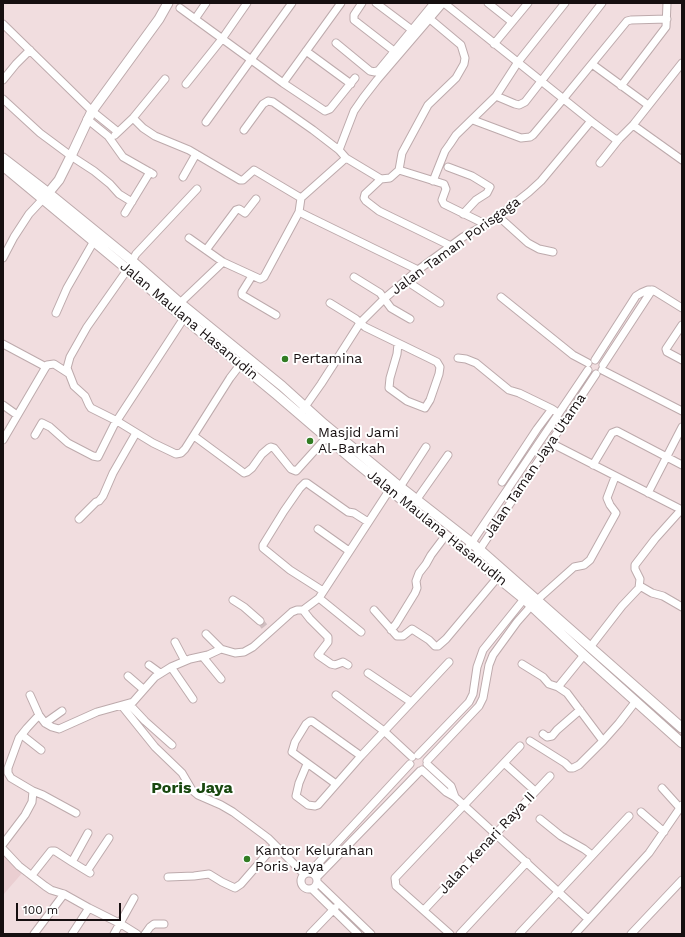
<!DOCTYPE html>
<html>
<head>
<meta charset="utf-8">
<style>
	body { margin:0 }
	#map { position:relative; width:685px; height:937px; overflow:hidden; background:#f1dddf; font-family:"Work Sans",sans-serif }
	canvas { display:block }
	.frame { position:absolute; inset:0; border:4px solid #160f10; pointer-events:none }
	.scale { position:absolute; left:16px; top:903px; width:105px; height:18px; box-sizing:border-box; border:2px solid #160f10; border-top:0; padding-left:5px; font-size:12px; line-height:14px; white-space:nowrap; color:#160f10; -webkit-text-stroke:3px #fff; paint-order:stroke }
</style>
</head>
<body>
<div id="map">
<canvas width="685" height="937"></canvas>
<div class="frame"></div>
<div class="scale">100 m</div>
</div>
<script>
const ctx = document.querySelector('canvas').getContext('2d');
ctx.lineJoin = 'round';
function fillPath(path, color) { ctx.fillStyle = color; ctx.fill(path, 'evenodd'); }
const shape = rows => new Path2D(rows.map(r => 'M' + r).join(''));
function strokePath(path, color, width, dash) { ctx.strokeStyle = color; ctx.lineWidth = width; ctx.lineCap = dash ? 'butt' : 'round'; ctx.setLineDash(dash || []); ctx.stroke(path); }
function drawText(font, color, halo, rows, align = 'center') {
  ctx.font = font + ' "Work Sans",sans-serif'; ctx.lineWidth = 4; ctx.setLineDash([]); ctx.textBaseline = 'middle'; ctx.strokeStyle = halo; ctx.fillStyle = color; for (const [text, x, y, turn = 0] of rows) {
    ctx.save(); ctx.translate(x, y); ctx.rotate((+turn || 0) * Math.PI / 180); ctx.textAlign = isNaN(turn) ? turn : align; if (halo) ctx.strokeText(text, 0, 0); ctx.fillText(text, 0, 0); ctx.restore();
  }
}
fillPath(shape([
	[3,852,23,872,3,895]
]), '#eaced1');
strokePath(shape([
	[260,621,269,632]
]), '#d0bec0', 7, [7, 3.5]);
const minor = shape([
	[362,3,354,15,354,20,394,51],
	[376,3,412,30],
	[444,3,591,121,615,139,619,139],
	[488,3,512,22],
	[180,8,283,83,325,111,330,109,355,78],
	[195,19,206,3],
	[3,24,92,111,118,132],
	[336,43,370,71,375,72,379,70,434,3],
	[494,44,528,3],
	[306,51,351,84],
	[592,64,648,105],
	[3,80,16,64,30,50],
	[283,83,341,3],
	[186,84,222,39,247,3],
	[621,86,666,27,667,3],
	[496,96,515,104,519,105,525,102,602,3],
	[3,99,40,133,71,156,94,171,110,184,119,194,132,202],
	[133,118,143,128,155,136,189,150,240,180,243,180,254,170,301,198,299,212,264,277,260,279,223,262,189,238],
	[87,119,108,136,123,157,153,174],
	[473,120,521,138,530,137,533,135,559,104,627,21,631,20,667,19],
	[206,122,292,3],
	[633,125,682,160],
	[244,130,263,104,268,101,273,102,313,130,339,150,346,158,381,179,390,178,399,170,444,184,446,189,442,200,444,204,485,224],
	[115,135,133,118,165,79],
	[339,150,354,111,363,98,377,80,443,3],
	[600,163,619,139,633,125,682,63],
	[448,167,472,176,490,187,487,193,476,200,463,214],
	[399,170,402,153,428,105,456,78,464,64,465,58,461,45,430,19],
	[183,177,196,154],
	[381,179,365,194,364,198,366,201,379,211,451,246],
	[433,181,445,151,450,144,456,135,496,96,518,62,565,3],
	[197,189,136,254,125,273,87,327,70,357,67,368,74,386,85,396,89,405,91,408,117,421,153,443,176,454,181,453,185,449,230,378,243,361],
	[301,198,346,158],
	[299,212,418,270],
	[125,213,150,172],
	[498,216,528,243,539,249,553,252],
	[206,250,236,210,239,209,245,213,256,199],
	[3,258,14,237,29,214,43,199],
	[252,276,242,292,242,295,276,315],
	[354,277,380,293,391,308,410,319],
	[405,280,440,303],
	[501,297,573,355,588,363],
	[180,303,223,262],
	[330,303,356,319,365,327,437,362,440,367,439,374,430,400,425,408,407,401,389,388,390,378,397,354,398,344],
	[56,313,67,288,94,241],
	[682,325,666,349,667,352,682,360],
	[3,344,46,367],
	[458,358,466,359,476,363,509,390,519,393,552,409],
	[595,360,636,296,641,293,648,290,653,290,682,308],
	[603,365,652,290],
	[602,370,682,411],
	[3,405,17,415],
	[302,411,321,384,360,323,385,298,418,270,463,237,492,221,529,192,541,181,591,121],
	[35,435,42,423,50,427,68,443,93,456,98,457,114,425,184,318],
	[194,436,244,473,247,472,252,468,262,454,269,448,271,447,274,448,291,469,296,471,298,469,326,438],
	[3,440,47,365,54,364,68,373],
	[551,443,682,510],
	[593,465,612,433,617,431,682,465],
	[502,482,537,429,552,409,555,411],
	[400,487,426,447],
	[648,493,682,427],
	[417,499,448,455],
	[79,519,96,502,99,501,103,496,113,473,136,433],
	[318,529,349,551],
	[466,551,588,370],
	[474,558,596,374],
	[640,586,652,593,663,596,682,607],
	[323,591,290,570,263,548,263,545,284,511,300,488,305,483,307,483,348,512,354,513,368,522],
	[319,598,361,632],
	[233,600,244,607,260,621],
	[537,600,574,567,584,565,590,560,616,513,610,505,607,498,615,477],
	[303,610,310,619,328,637,328,642,318,655,331,664,335,665,343,662,348,665],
	[374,610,397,636,403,636,412,629,429,640,435,646,438,646,446,639,498,577],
	[391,630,396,624,415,593,417,588,416,581,419,573,426,564,431,555,446,535],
	[206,634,221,649],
	[175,642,185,661],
	[591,646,622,606,639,588,640,579,635,569,635,565,655,539,681,510],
	[584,655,558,687,567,693,603,741],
	[203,657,221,679],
	[522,664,543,677,549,684,558,687],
	[149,665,160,673],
	[171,667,193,699],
	[368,673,411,702],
	[128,676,143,689],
	[30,695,39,715,45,723,52,727,59,729,97,712,133,702,155,677,171,667,190,659,208,655,221,649,235,653,244,652,253,647,292,612,297,610,303,610,319,598,392,486],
	[336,695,384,731,412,757],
	[129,704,145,721,172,745],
	[122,706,155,747,182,773,192,790,198,795,221,805,233,812,268,838,304,874],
	[45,723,62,711],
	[543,734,547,737,552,736,557,730,580,710],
	[22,735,41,750],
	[530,741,565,763,570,768,573,768,579,765,603,741,619,723,636,701],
	[418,755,469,702,473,694,477,667,483,650,524,599],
	[427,761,479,706,483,698,489,665,493,655,517,622,532,605],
	[504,763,535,791],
	[307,764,299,783,296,796,308,805,315,806,318,805,361,756,449,662],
	[427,764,451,786,455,797],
	[422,770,446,792,455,797,588,919],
	[336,784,292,752,295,742,306,724,310,721,312,721,361,756],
	[662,788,680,808],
	[33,791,43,795,76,813],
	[641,812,664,832],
	[540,819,561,836,584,849,592,855],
	[3,844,25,815,32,802,33,791,11,778,8,773,8,768,19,738,27,728,39,715],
	[3,849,19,866,45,886,51,890,64,894,89,908,121,924,137,934],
	[72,862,90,873],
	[87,871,109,838],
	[310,872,410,764],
	'301 881a8 8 0 1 1 16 0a8 8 0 1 1-16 0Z',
	[32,875,51,851,55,851,72,862,88,833],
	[168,877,194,876,209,874,222,882,235,888,241,884,274,846],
	[317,877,420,771],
	[318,883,371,934],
	[312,889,358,934],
	[424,910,550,776],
	[34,934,64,894],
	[72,934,89,908],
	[114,934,134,898],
	[145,934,150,927,154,924,164,924],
	[310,934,335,908],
	[450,934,396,886,395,878,520,746],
	[460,934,527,862],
	[519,934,629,816],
	[575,934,649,853,682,805],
	[631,934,682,880]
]);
const tertiary = shape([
	[3,158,46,191,132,261,180,303,282,386,324,424,394,482,472,543,682,728],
	[3,166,127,269,184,318,276,394,353,460,524,599,584,655,682,743],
	[45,197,59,180,71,156,92,111,159,19,168,3]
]);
strokePath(minor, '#bdaaac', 9);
strokePath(tertiary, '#bdaaac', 11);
strokePath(minor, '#fff', 7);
strokePath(tertiary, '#fff', 9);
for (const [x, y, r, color] of [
	[285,359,4,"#327c23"],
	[310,441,4,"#327c23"],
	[247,859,4,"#327c23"]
]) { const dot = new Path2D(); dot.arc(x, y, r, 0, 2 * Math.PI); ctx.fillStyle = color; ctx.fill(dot); strokePath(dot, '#fff', 1.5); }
drawText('14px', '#160f10', '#fff', [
	["Jalan Taman Porisgaga",456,246,-36],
	["Jalan Maulana Hasanudin",189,321,40],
	["Jalan Taman Jaya Utama",535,466,-56],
	["Jalan Maulana Hasanudin",437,528,39],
	["Jalan Kenari Raya II",487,843,-47]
]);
drawText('14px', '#160f10', '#fff', [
	["Pertamina",293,359],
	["Masjid Jami",318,433],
	["Al-Barkah",318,449],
	["Kantor Kelurahan",255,851],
	["Poris Jaya",255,867]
], 'left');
drawText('bold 16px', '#19480f', '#fff', [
	["Poris Jaya",192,788]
]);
</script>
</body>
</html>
